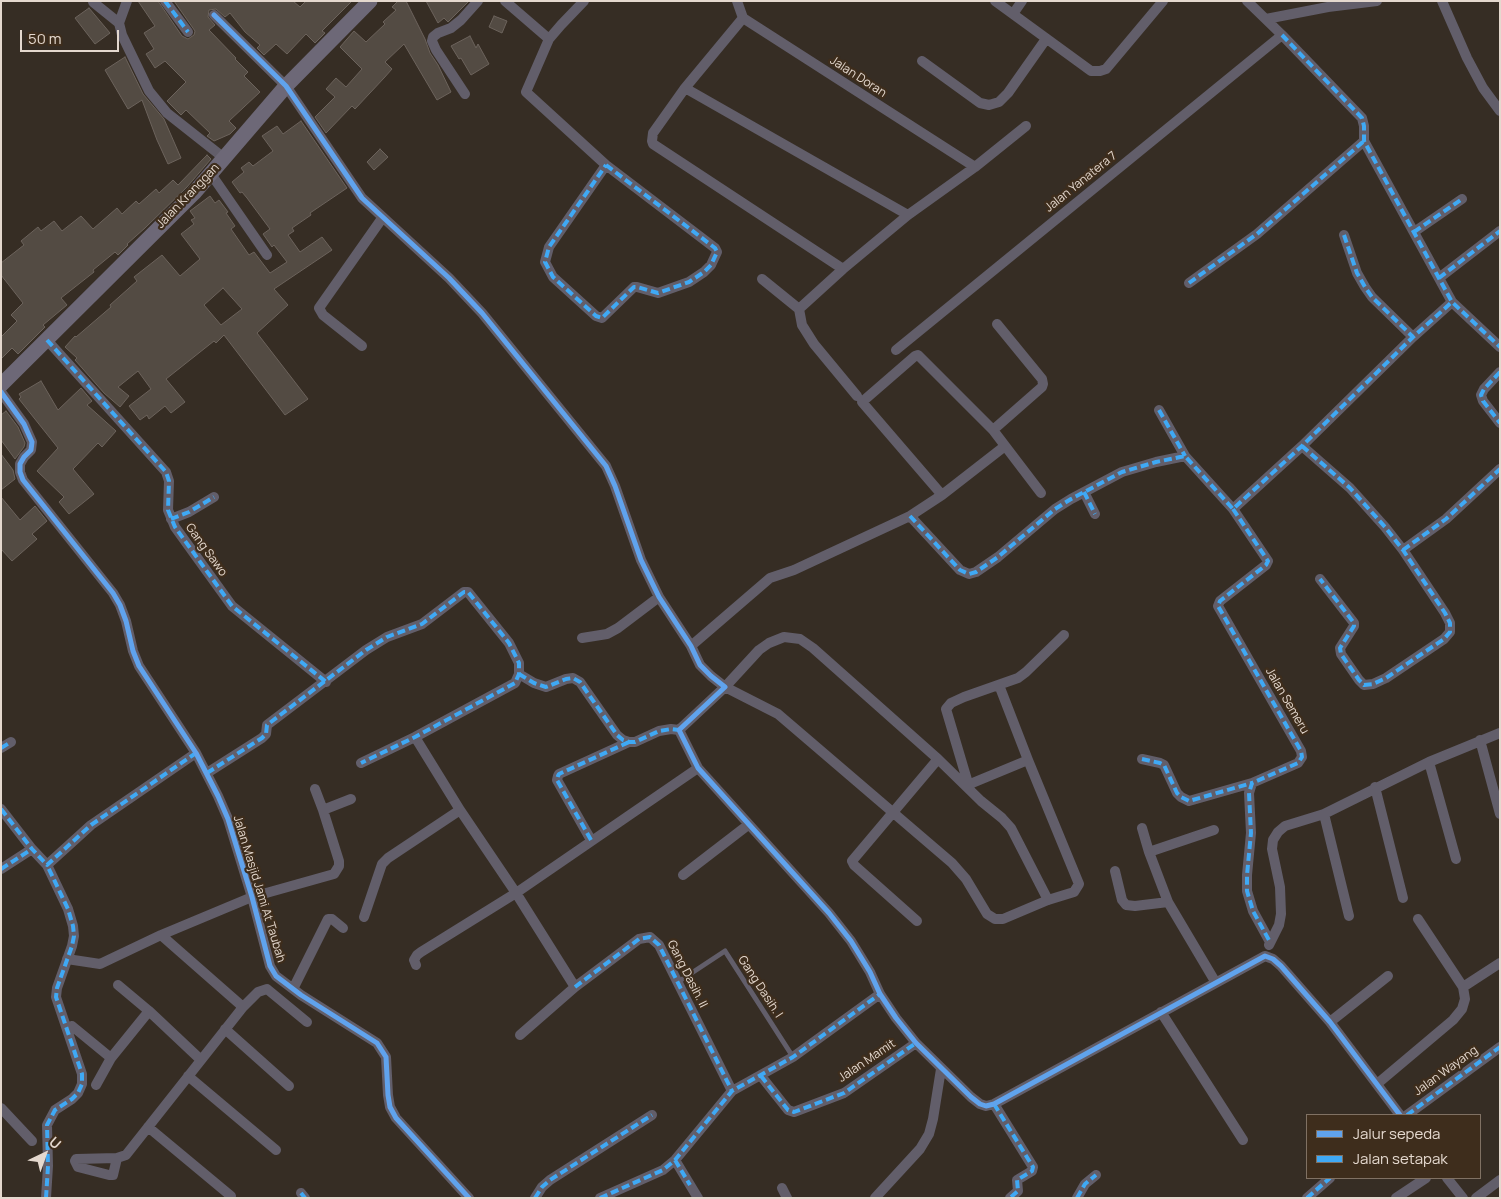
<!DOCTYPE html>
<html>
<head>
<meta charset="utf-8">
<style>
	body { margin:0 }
	#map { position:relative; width:1501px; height:1199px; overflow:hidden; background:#362d24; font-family:Manrope,sans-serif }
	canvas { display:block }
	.frame { position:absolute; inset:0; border:2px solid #e4d8ce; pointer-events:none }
	.legend { position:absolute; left:1306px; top:1114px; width:175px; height:65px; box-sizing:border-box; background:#3e2d1c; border:1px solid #807163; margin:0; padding:6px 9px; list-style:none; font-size:15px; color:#e4d8ce }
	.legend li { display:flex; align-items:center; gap:10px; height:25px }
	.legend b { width:25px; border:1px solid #807163 }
	.north { position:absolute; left:20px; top:1129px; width:50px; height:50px; -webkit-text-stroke:4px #3e2d1c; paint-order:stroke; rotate:42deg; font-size:14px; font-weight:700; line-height:20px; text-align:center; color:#e4d8ce }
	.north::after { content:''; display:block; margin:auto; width:18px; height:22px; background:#e4d8ce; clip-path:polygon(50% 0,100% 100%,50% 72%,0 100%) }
	.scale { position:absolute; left:20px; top:30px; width:99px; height:22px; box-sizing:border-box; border:2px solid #e4d8ce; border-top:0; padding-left:6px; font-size:15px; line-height:18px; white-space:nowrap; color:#e4d8ce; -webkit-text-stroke:4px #3e2d1c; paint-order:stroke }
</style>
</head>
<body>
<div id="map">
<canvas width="1501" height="1199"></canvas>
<div class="frame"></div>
<ul class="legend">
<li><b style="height:6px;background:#60a3ed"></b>Jalur sepeda</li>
<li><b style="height:6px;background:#3fa9f5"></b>Jalan setapak</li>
</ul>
<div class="north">U</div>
<div class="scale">50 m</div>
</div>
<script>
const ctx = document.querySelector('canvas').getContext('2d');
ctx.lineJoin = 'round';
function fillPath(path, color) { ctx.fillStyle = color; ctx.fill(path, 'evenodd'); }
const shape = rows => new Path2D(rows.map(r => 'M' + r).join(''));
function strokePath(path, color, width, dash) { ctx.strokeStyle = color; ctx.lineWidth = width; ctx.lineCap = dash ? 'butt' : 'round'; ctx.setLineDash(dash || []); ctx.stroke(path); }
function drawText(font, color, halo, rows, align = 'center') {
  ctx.font = font + ' Manrope,sans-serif'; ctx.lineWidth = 4.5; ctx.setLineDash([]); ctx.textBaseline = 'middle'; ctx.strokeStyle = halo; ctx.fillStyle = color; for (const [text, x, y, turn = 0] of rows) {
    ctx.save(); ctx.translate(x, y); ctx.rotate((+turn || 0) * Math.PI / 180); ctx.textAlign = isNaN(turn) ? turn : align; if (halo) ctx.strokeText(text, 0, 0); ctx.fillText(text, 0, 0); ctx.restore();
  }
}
const building = shape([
	[138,1,158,1,182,36,188,39,194,35,195,31,174,1,293,1,300,7,306,1,352,1,322,31,325,33,315,43,306,34,287,54,276,44,264,55,257,48,260,45,245,32,230,13,225,17,216,9,209,10,208,17,215,25,209,30,236,58,235,59,248,72,244,76,260,92,229,121,236,128,230,134,214,141,207,136,210,133,186,110,181,115,167,101,186,82,165,61,155,68,146,54,154,49,144,33,155,26,138,1],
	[398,1,406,1,425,39,430,53,438,65,451,92,437,100,404,44,385,62,392,69,384,78,355,109,352,106,326,133,315,117,335,97,326,89,336,78,346,87,362,69,340,47,354,31,366,42,385,24,383,22,396,10,392,7,398,1],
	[426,1,469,1,448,22,444,18,438,23,426,1],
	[89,8,110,33,95,44,75,18,89,8],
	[494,16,507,21,502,33,489,27,494,16],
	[470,36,476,48,478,44,489,64,471,75,461,58,459,59,451,46,470,36],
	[125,57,143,94,164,119,181,158,168,164,157,140,142,100,128,109,105,70,125,57],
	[301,121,347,188,310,213,311,215,292,228,294,231,288,235,300,252,322,237,332,250,274,289,288,305,257,333,308,399,285,415,224,335,216,343,214,341,166,379,185,402,171,413,165,406,149,419,147,415,140,420,129,406,151,389,138,371,118,387,129,396,120,407,104,393,75,360,77,358,65,347,75,336,76,337,111,307,110,305,137,281,134,277,162,255,180,276,200,259,181,234,194,224,191,220,195,218,190,211,210,196,215,203,219,200,228,212,226,213,235,226,231,229,249,255,254,252,270,273,287,262,274,245,272,247,263,234,270,229,247,198,242,192,240,193,232,182,244,172,241,168,249,162,253,166,273,151,262,136,277,126,283,134,301,121],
	[223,288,242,309,221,325,204,305,223,288],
	[380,149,388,157,374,170,367,162,380,149],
	[207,155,211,159,187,187,145,228,127,244,128,245,118,255,115,252,93,270,94,272,61,298,67,305,43,325,45,327,18,354,12,348,1,359,1,337,17,321,11,315,23,303,1,275,1,263,24,245,21,241,38,227,41,231,54,221,62,231,81,216,93,229,117,208,122,214,136,201,139,204,156,189,159,193,173,180,178,185,207,155],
	[41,381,58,410,81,388,92,401,87,405,116,431,102,447,98,443,73,469,94,494,69,514,59,502,64,497,37,471,58,448,19,399,21,397,19,394,41,381],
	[6,411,18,427,25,443,24,447,15,459,1,440,1,415,6,411],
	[1,454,13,470,15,479,1,490,1,454],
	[1,497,20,520,35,506,47,521,32,534,37,539,12,561,1,549,1,497]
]);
fillPath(building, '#534b43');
strokePath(building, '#6c635c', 1);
strokePath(shape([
	[678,982,725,951,793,1057]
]), '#625e6a', 5);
strokePath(shape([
	[127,1,119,23,122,35,149,91,167,113,224,158],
	[165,1,188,32],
	[505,1,549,39],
	[584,1,561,25,549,39,526,92,606,165,715,248,717,252,711,265,704,272,689,282,658,293,637,287,634,287,602,318,596,316,553,277,545,262,549,247,606,165],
	[737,1,743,18,975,167],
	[995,1,1091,71,1100,71,1106,69,1163,1],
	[1247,1,1282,35,1362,118,1364,126,1364,141,1452,302,1500,347],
	[1442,1,1467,58,1483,88,1500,111],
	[93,2,119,23],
	[1013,14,1022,1],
	[214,15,286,86,362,198,449,278,482,313,606,466,615,486,641,560,659,597,691,646,700,665,711,676,725,687,679,730,698,768,829,913,851,941,870,972,880,994,896,1018,916,1043,971,1097,980,1104,986,1106,994,1104,1265,956,1273,959,1281,966,1330,1022,1400,1115],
	[743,18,685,88,653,133,652,141,653,144,843,269],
	[1266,19,1328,7,1377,1],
	[922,61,980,103,989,105,999,102,1008,93,1046,39],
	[685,88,908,215],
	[465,94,436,50,432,41,433,37,438,33,451,28,461,20,478,1],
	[211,174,267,255],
	[1414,232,1462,199],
	[1344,235,1357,273,1365,287,1372,297,1413,337],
	[1439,278,1500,231],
	[762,279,799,309],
	[1189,283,1257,234,1364,141],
	[47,340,166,472,169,481,168,510,175,527,232,606,326,682],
	[362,346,323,315,319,308,383,217],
	[896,350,1282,35],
	[1500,372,1484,389,1481,395,1483,401,1500,423],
	[1,392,24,424,32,442,31,450,24,457,20,464,20,472,23,480,113,593,120,605,126,621,133,651,139,666,196,753,218,796,228,819,252,897,270,966,276,976,301,995,377,1043,386,1057,388,1095,390,1107,396,1118,469,1198],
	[857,396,814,344,802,325,799,309,843,269,908,215,975,167,1026,126],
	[1159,410,1185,456],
	[993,430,1042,387,1043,384,1042,379,997,324],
	[1302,446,1350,488,1385,527,1403,550,1445,613,1450,623,1450,632,1444,639,1386,678,1373,684,1364,685,1359,680,1341,654,1340,648,1354,626,1354,623,1320,579],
	[1084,492,1095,514],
	[942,495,862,402,915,356,918,355,993,430,1041,493],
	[1233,509,1268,561,1266,565,1220,601,1218,606,1301,751,1302,757,1298,763,1252,783,1249,793,1251,833,1247,875,1247,891,1253,911,1270,942],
	[910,516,960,570,969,574,976,572,998,557,1055,509,1071,499,1122,472,1156,462,1185,456,1233,509,1302,446,1413,337,1452,302],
	[171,519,189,512,214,497],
	[1403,550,1446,519,1500,469],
	[582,638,607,634,618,628,659,597],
	[691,646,770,578,794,570,910,516,942,495,1005,446],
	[519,674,534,683,546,687,566,679,573,678,580,682,617,735,623,740,629,742,635,742,659,731,671,729,679,730],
	[999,685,1028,760,1079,884,1074,892,1048,900,1003,919,995,919,987,914,966,879,952,863,778,714,725,687,759,650,769,643,784,637,800,639,813,648,938,759,981,801,1002,818,1011,828,1048,900],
	[415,737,460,810,516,893,575,987],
	[1480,740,1500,814],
	[1,748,11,742],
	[1142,759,1160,763,1164,765,1177,793,1181,797,1189,801,1252,783],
	[1429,762,1456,859],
	[207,773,262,738,266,734,267,725,366,650,387,637,422,624,464,592,468,592,509,643,519,663,519,674,515,683,415,737,361,763],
	[970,784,1028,760],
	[1375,787,1403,898],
	[315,789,323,810],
	[970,790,946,709,951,703,964,697,1018,678,1026,672,1064,635],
	[1,809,32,849,47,865,91,825,196,753],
	[1324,814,1349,916],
	[1142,828,1149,852,1168,902,1216,983],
	[591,840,557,780,558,776,559,774,629,742],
	[1149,852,1214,830],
	[1,869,32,849],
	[1115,871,1122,900,1126,905,1135,906,1168,902],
	[683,875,748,825],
	[364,917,382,864,388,858,460,810],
	[1418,919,1463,987],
	[917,921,854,865,852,861,938,759],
	[161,935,243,1007],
	[1269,945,1279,925,1281,914,1280,887,1272,849,1273,840,1278,832,1285,826,1324,814,1429,762,1500,733],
	[67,959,100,964,161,935,252,897,334,874,339,866,339,861,323,810,351,799],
	[416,965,414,960,417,955,421,952,516,893,698,768],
	[118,985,149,1011,201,1060],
	[293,989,328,919,332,919,343,928],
	[1161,1012,1243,1140],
	[1330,1022,1388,976],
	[72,1026,111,1058],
	[225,1029,289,1086],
	[520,1035,575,987,639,939,650,937,659,945,732,1091],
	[188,1076,276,1150],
	[761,1076,788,1110,794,1112,844,1093,916,1043],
	[1377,1084,1453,1020,1462,1009,1465,999,1463,987,1500,963],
	[96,1085,111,1058,149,1011],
	[994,1104,1033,1167,1032,1171,1017,1180,1018,1191,1010,1198],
	[1,1108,32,1141],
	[1407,1115,1500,1047],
	[148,1127,231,1196],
	[117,1158,113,1175,109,1175,78,1167,75,1161,76,1159,117,1158,126,1155,243,1007,258,992,267,989,307,1022],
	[675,1160,698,1198],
	[1447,1178,1463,1198],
	[782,1188,787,1198],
	[301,1193,305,1198],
	[46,1198,48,1166,47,1125,55,1110,72,1099,78,1093,82,1084,82,1074,56,997,57,988,72,946,74,936,73,926,68,909,47,865],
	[535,1198,542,1187,550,1180,652,1115],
	[600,1198,663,1170,675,1160,732,1091,793,1057,880,994],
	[875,1198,920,1149,929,1134,933,1119,941,1069],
	[1077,1198,1085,1184,1096,1175],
	[1307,1198,1330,1178],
	[1396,1198,1426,1178],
	[1476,1198,1500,1180]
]), '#625e6a', 10);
strokePath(shape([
	[1,385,194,193,286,86,370,1]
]), '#6d6877', 15);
strokePath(shape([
	[165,1,188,32],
	[1282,35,1362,118,1364,126,1364,141,1452,302,1500,347],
	[606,165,715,248,717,252,711,265,704,272,689,282,658,293,637,287,634,287,602,318,596,316,553,277,545,262,549,247,606,165],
	[1414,232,1462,199],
	[1344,235,1357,273,1365,287,1372,297,1413,337],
	[1439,278,1500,231],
	[1189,283,1257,234,1364,141],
	[47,340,166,472,169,481,168,510,175,527,232,606,326,682],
	[1500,372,1484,389,1481,395,1483,401,1500,423],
	[1159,410,1185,456],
	[1302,446,1350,488,1385,527,1403,550,1445,613,1450,623,1450,632,1444,639,1386,678,1373,684,1364,685,1359,680,1341,654,1340,648,1354,626,1354,623,1320,579],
	[1084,492,1095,514],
	[1233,509,1268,561,1266,565,1220,601,1218,606,1301,751,1302,757,1298,763,1252,783,1249,793,1251,833,1247,875,1247,891,1253,911,1270,942],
	[910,516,960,570,969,574,976,572,998,557,1055,509,1071,499,1122,472,1156,462,1185,456,1233,509,1302,446,1413,337,1452,302],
	[171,519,189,512,214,497],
	[1403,550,1446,519,1500,469],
	[519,674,534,683,546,687,566,679,573,678,580,682,617,735,623,740,629,742,635,742,659,731,671,729,679,730],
	[1,748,11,742],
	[1142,759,1160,763,1164,765,1177,793,1181,797,1189,801,1252,783],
	[207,773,262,738,266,734,267,725,366,650,387,637,422,624,464,592,468,592,509,643,519,663,519,674,515,683,415,737,361,763],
	[1,809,32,849,47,865,91,825,196,753],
	[591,840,557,780,558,776,559,774,629,742],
	[1,869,32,849],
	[575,987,639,939,650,937,659,945,732,1091],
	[761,1076,788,1110,794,1112,844,1093,916,1043],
	[994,1104,1033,1167,1032,1171,1017,1180,1018,1191,1010,1198],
	[1407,1115,1500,1047],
	[675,1160,690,1185],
	[301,1193,305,1198],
	[46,1198,48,1166,47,1125,55,1110,72,1099,78,1093,82,1084,82,1074,56,997,57,988,72,946,74,936,73,926,68,909,47,865],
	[535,1198,542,1187,550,1180,652,1115],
	[600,1198,663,1170,675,1160,732,1091,793,1057,880,994],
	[1077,1198,1085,1184,1096,1175],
	[1307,1198,1330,1178]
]), '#3fa9f5', 4, [8, 4]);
strokePath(shape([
	[214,15,286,86,362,198,449,278,482,313,606,466,615,486,641,560,659,597,691,646,700,665,711,676,725,687,679,730,698,768,829,913,851,941,870,972,880,994,896,1018,916,1043,971,1097,980,1104,986,1106,994,1104,1265,956,1273,959,1281,966,1330,1022,1400,1115],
	[1,392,24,424,32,442,31,450,24,457,20,464,20,472,23,480,113,593,120,605,126,621,133,651,139,666,196,753,218,796,228,819,252,897,270,966,276,976,301,995,377,1043,386,1057,388,1095,390,1107,396,1118,469,1198]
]), '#60a3ed', 5);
drawText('12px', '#e4d8ce', '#3e2d1c', [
	["Jalan Doran",858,77,33],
	["Jalan Yanatera 7",1081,182,-39],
	["Jalan Kranggan",188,196,-46],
	["Gang Sawo",206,550,54],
	["Jalan Semeru",1287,701,60],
	["Jalan Masjid Jami At Taubah",259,889,73],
	["Gang Dasih. II",687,974,63],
	["Gang Dasih. I",760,987,57],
	["Jalan Mamit",867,1061,-34],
	["Jalan Wayang",1446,1071,-36]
]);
</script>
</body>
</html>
